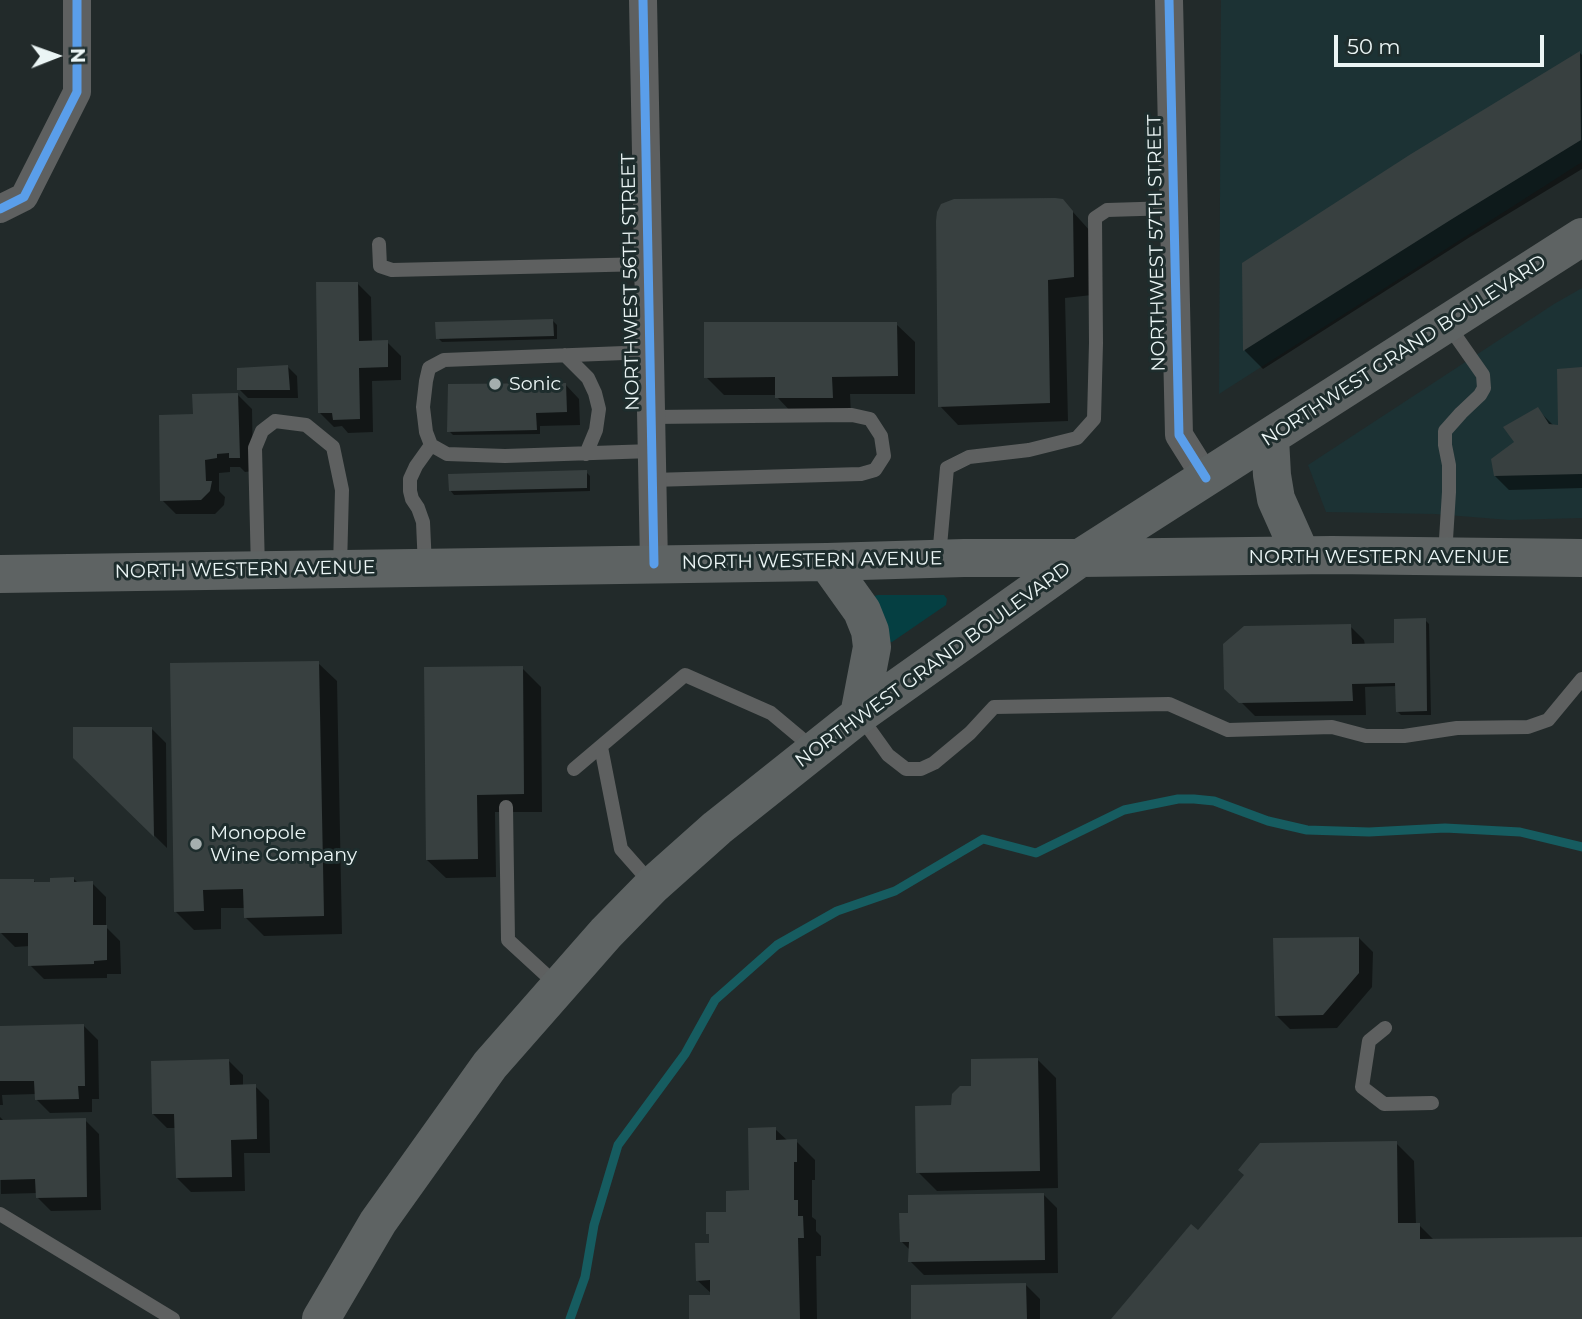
<!DOCTYPE html>
<html>
<head>
<meta charset="utf-8">
<style>
	body { margin:0 }
	#map { position:relative; width:1582px; height:1319px; overflow:hidden; background:#222a2a; font-family:Montserrat,sans-serif }
	canvas { display:block }
	.north { position:absolute; left:21px; top:21px; width:70px; height:70px; -webkit-text-stroke:5px #1e2d2d; paint-order:stroke; rotate:89deg; font-size:19px; font-weight:700; line-height:28px; text-align:center; color:#ebf5f5 }
	.north::after { content:''; display:block; margin:auto; width:24px; height:32px; background:#ebf5f5; clip-path:polygon(50% 0,100% 100%,50% 72%,0 100%) }
	.scale { position:absolute; left:1334px; top:35px; width:210px; height:32px; box-sizing:border-box; border:4px solid #ebf5f5; border-top:0; padding-left:9px; font-size:21px; line-height:24px; white-space:nowrap; color:#ebf5f5; -webkit-text-stroke:5px #1e2d2d; paint-order:stroke }
</style>
</head>
<body>
<div id="map">
<canvas width="1582" height="1319"></canvas>
<div class="north">N</div>
<div class="scale">50 m</div>
</div>
<script>
const ctx = document.querySelector('canvas').getContext('2d');
ctx.lineJoin = 'round';
function fillPath(path, color) { ctx.fillStyle = color; ctx.fill(path, 'evenodd'); }
const shape = rows => new Path2D(rows.map(r => 'M' + r).join(''));
function strokePath(path, color, width, dash) { ctx.strokeStyle = color; ctx.lineWidth = width; ctx.lineCap = dash ? 'butt' : 'round'; ctx.setLineDash(dash || []); ctx.stroke(path); }
function drawText(font, color, halo, rows, align = 'center') {
  ctx.font = font + ' Montserrat,sans-serif'; ctx.lineWidth = 6; ctx.setLineDash([]); ctx.textBaseline = 'middle'; ctx.strokeStyle = halo; ctx.fillStyle = color; for (const [text, x, y, turn = 0] of rows) {
    ctx.save(); ctx.translate(x, y); ctx.rotate((+turn || 0) * Math.PI / 180); ctx.textAlign = isNaN(turn) ? turn : align; if (halo) ctx.strokeText(text, 0, 0); ctx.fillText(text, 0, 0); ctx.restore();
  }
}
fillPath(shape([
	[1221,0,1582,0,1582,162,1219,394],
	[1582,288,1582,518,1509,520,1435,514,1326,512,1308,465,1554,304]
]), '#1c3234');
fillPath(shape([
	[878,595,944,595,947,599,946,605,892,642,886,641,874,596]
]), '#053f42');
fillPath(shape([
	[1580,53,1582,55,1582,169,1470,237,1263,369,1245,351,1244,264,1412,156],
	[1063,201,1091,232,1092,295,1065,298,1068,421,958,425,940,406],
	[357,283,371,297,372,342,387,342,401,356,401,380,372,381,373,432,348,433,342,426,334,427,320,413],
	[553,321,557,325,557,339,442,342,438,338],
	[896,324,915,342,915,394,850,394,851,415,795,416,777,397,777,395,724,395,706,377],
	[288,367,297,376,298,398,248,398,239,389],
	[1582,369,1582,488,1509,490,1495,476,1537,409,1554,426,1560,427],
	[565,384,579,399,580,425,540,426,540,434,453,435,449,431],
	[238,395,252,409,253,471,245,472,240,467,230,467,230,472,219,473,219,491,225,497,224,505,215,514,176,514,162,500,194,415],
	[586,472,590,476,590,491,454,495,450,490],
	[1425,620,1429,624,1431,715,1401,715,1397,711,1397,686,1365,687,1366,715,1255,716,1237,698,1350,626,1364,640,1365,645,1396,645],
	[318,663,337,681,342,934,264,936,246,918,245,908,221,908,221,929,194,930,175,911],
	[522,668,541,687,542,812,495,812,496,877,446,878,427,860],
	[152,729,166,743,167,848,75,757],
	[74,879,78,883,92,883,106,897,106,927,120,941,121,974,107,974,107,978,44,979,30,965,30,946,15,947,1,933,33,880,37,884],
	[1359,938,1373,952,1372,987,1337,1028,1290,1029,1276,1015],
	[84,1026,98,1040,99,1099,92,1099,92,1112,50,1113,36,1099,36,1094,2,1095,3,1105,0,1105,0,1027],
	[1038,1060,1056,1078,1058,1188,937,1191,918,1172,973,1087],
	[229,1061,243,1075,243,1086,255,1086,269,1100,270,1153,244,1153,245,1191,191,1192,177,1178,176,1128,167,1128,153,1114],
	[0,1117,4,1121,85,1120,99,1134,101,1210,51,1211,37,1197,37,1193,1,1194],
	[775,1129,788,1141,796,1141,815,1160,815,1180,812,1180,812,1217,816,1220,816,1231,821,1236,821,1256,816,1256,817,1319,691,1319,714,1296,697,1280,711,1244,728,1214,750,1192],
	[1396,1143,1414,1161,1416,1225,1419,1225,1435,1241,1582,1238,1582,1319,1114,1319,1198,1232],
	[1043,1194,1057,1208,1058,1273,924,1275,910,1261,910,1250,901,1241],
	[1026,1285,1040,1299,1040,1319,913,1319]
]), '#0007');
strokePath(shape([
	[570,1319,585,1277,594,1225,618,1145,685,1054,715,1000,777,945,837,911,895,891,983,839,1036,853,1124,810,1178,799,1194,799,1214,801,1268,821,1307,830,1369,832,1445,828,1520,832,1582,847]
]), '#165c60', 9);
fillPath(shape([
	[1580,51,1581,140,1452,219,1243,351,1242,263,1411,154],
	[1055,198,1063,199,1073,211,1074,277,1048,280,1050,403,938,407,936,221,937,212,941,204,954,199],
	[316,282,358,282,359,341,388,340,388,367,359,368,360,419,333,420,332,413,318,413],
	[553,319,554,336,436,339,435,322],
	[704,322,897,322,898,376,832,377,833,398,775,398,775,377,704,378],
	[288,365,290,390,237,390,237,368],
	[1582,367,1582,474,1494,476,1491,459,1514,442,1503,427,1538,407,1549,424,1558,425,1557,369],
	[566,383,567,412,536,413,537,430,447,432,448,384],
	[238,393,240,458,229,458,229,453,217,454,217,458,205,460,206,481,212,481,210,491,201,500,160,501,159,415,193,414,192,394],
	[587,470,587,488,449,491,448,474],
	[1426,618,1427,711,1396,712,1395,683,1352,684,1353,701,1239,703,1224,689,1223,644,1244,626,1351,624,1352,644,1394,643,1394,619],
	[319,661,324,916,244,918,243,889,203,890,204,911,174,912,170,663],
	[523,666,524,794,477,795,478,859,426,860,424,667],
	[73,727,152,727,154,837,73,758],
	[74,877,74,882,93,881,93,925,107,925,107,960,94,961,94,964,28,966,28,933,0,933,0,879,34,879,34,882,50,882,50,878],
	[1359,937,1359,973,1323,1015,1275,1016,1273,938],
	[84,1024,85,1086,78,1086,79,1099,35,1100,34,1081,0,1081,0,1026],
	[1038,1058,1040,1171,916,1173,915,1106,951,1105,952,1094,960,1086,971,1086,971,1059],
	[229,1059,230,1085,256,1084,257,1139,231,1140,232,1177,176,1178,174,1114,152,1114,151,1061],
	[86,1118,87,1197,36,1198,35,1179,0,1180,0,1120],
	[776,1127,776,1140,797,1139,797,1162,794,1162,794,1200,798,1200,798,1216,803,1216,804,1238,798,1238,800,1319,689,1319,689,1295,710,1295,710,1280,696,1281,695,1243,709,1243,709,1234,706,1234,706,1212,726,1212,726,1191,749,1190,748,1128],
	[1397,1141,1398,1223,1420,1223,1420,1239,1582,1237,1582,1319,1111,1319,1191,1224,1198,1230,1244,1175,1238,1170,1260,1143],
	[1044,1193,1045,1260,908,1262,909,1242,900,1242,899,1213,908,1213,908,1195],
	[1026,1283,1027,1319,911,1319,911,1285]
]), '#384040');
strokePath(shape([
	[379,244,380,266,392,270,648,264],
	[650,352,444,360,429,368,426,381,423,407,426,432,431,445,447,454,505,456,652,451],
	[565,355,588,378,595,393,599,409,596,430,586,454],
	[651,417,852,415,870,419,881,436,884,456,875,470,861,474,652,480],
	[1445,555,1449,492,1449,465,1445,445,1445,431,1461,413,1480,395,1484,388,1483,375,1448,325],
	[939,557,947,468,969,457,1029,450,1077,438,1094,419,1096,343,1095,218,1107,210,1173,208],
	[425,567,423,522,418,508,412,499,410,491,410,479,416,466,431,445],
	[258,570,255,448,262,431,275,421,306,425,333,447,342,490,340,567],
	[860,716,888,755,906,769,921,769,934,763,970,733,994,707,1169,704,1228,730,1332,727,1366,736,1404,736,1457,728,1528,727,1548,720,1582,679],
	[601,747,621,849,651,883],
	[574,769,685,675,771,713,814,749],
	[506,807,508,940,557,985],
	[1385,1028,1369,1041,1362,1087,1384,1104,1432,1103],
	[0,1214,173,1319]
]), '#5e6060', 14);
strokePath(shape([
	[643,0,654,564],
	[1169,0,1179,435,1206,478],
	[0,209,24,197,77,92,77,0]
]), '#5e6060', 28);
strokePath(shape([
	[1270,438,1272,475,1276,499,1301,555],
	[827,562,862,611,870,631,872,647,859,715],
	[0,574,827,562,964,558,1080,558,1332,555,1582,558],
	[321,1319,378,1222,490,1065,606,933,653,885,717,828,859,715,1080,558,1582,237]
]), '#5e6363', 38);
strokePath(shape([
	[643,0,654,564],
	[1169,0,1179,435,1206,478],
	[0,209,24,197,77,92,77,0]
]), '#5a9eea', 9);
for (const [x, y, r, color] of [
	[495,384,7,"#a5aeae"],
	[196,844,7,"#a5aeae"]
]) { const dot = new Path2D(); dot.arc(x, y, r, 0, 2 * Math.PI); ctx.fillStyle = color; ctx.fill(dot); strokePath(dot, '#1e2d2d', 2.5); }
drawText('19px', '#ebf5f5', '#1e2d2d', [
	["NORTHWEST 57TH STREET",1157,243,-91],
	["NORTHWEST 56TH STREET",631,282,-91],
	["NORTHWEST GRAND BOULEVARD",1404,351,-33],
	["NORTH WESTERN AVENUE",1379,557],
	["NORTH WESTERN AVENUE",812,561,-1],
	["NORTH WESTERN AVENUE",245,570,-1],
	["NORTHWEST GRAND BOULEVARD",933,665,-36]
]);
drawText('19px', '#ebf5f5', '#1e2d2d', [
	["Sonic",509,384],
	["Monopole",210,833],
	["Wine Company",210,855]
], 'left');
</script>
</body>
</html>
